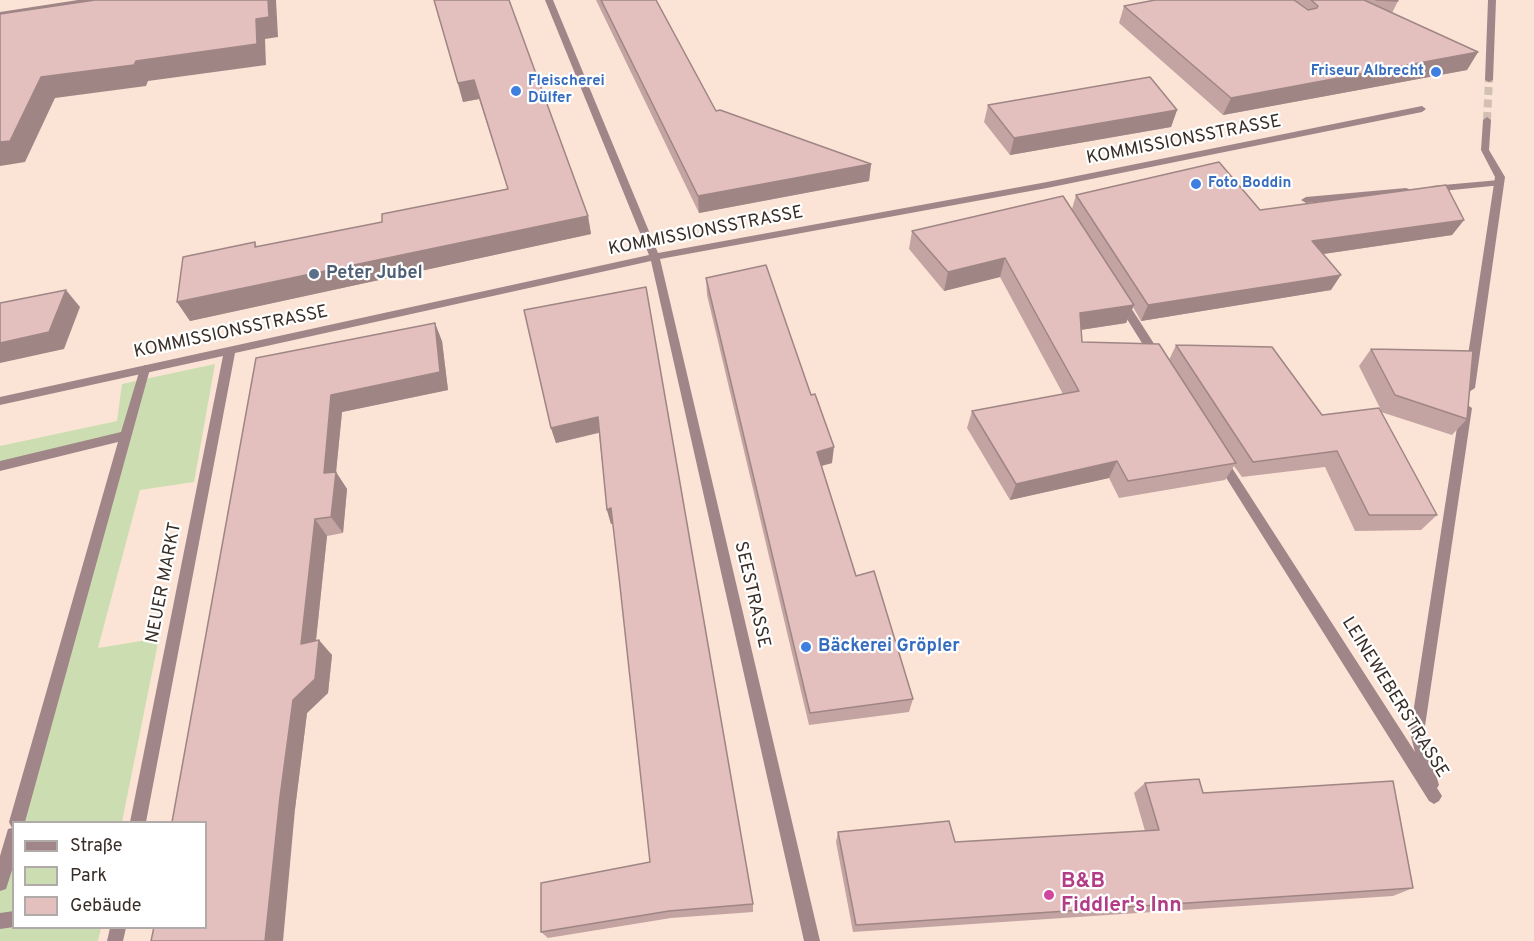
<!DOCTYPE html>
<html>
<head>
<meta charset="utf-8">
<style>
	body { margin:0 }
	#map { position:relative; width:1534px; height:941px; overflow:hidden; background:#fbe4d5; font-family:Overpass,sans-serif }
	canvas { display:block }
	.legend { position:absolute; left:12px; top:821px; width:195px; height:108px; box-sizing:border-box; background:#fff; border:2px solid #b0aba9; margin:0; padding:8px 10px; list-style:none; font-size:18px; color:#392e27 }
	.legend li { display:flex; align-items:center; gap:12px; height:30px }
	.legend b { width:30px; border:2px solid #b0aba9 }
</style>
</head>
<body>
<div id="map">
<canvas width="1534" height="941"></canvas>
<ul class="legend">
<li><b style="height:8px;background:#a18689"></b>Straße</li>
<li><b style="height:16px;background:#ccdeb1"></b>Park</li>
<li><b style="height:16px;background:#e3bfbe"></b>Gebäude</li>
</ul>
</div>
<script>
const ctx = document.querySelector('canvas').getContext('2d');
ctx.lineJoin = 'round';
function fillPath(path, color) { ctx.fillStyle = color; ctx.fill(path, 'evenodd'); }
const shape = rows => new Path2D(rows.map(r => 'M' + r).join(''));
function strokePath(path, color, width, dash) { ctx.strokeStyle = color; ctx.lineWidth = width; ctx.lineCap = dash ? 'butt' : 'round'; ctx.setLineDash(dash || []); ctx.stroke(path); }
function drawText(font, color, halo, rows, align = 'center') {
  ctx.font = font + ' Overpass,sans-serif'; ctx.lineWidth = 4.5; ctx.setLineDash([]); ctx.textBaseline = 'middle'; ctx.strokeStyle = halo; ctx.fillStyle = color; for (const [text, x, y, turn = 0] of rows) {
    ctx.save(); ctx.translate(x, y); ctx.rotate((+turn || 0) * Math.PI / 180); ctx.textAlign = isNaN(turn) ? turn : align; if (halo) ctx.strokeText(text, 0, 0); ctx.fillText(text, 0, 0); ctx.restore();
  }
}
fillPath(shape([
	[215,364,194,482,140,490,98,648,159,638,122,822,17,822,125,436,0,466,0,446,117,421,122,384],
	[13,835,14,928,101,928,98,941,0,941,0,883]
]), '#ccdeb1');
strokePath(shape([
	[1487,120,1489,80]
]), '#d4c0b2', 8, [8, 4.5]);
fillPath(shape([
	[1499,180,1504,183,1502,185,1432,192,1427,189,1432,186,1499,180],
	[1406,188,1409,189,1409,193,1306,203,1301,200,1306,197,1406,188]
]), '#a18689');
fillPath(shape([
	[145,365,150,369,25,822,14,822,14,864,6,889,0,891,0,856,8,829,12,828,9,822,118,442,0,471,0,461,121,432,140,369,145,365],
	[14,911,14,927,0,929,0,913,14,911]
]), '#a18689');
fillPath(shape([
	[78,0,97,0,93,2,0,16,0,12,78,0],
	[545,0,553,0,658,253,1047,182,1422,106,1426,109,1422,112,1047,188,660,259,820,941,804,941,651,261,235,353,146,822,130,822,223,356,0,405,0,397,649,255,545,0],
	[1488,0,1496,0,1493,80,1489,82,1485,80,1488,0],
	[1487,117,1491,120,1489,150,1505,177,1475,388,1469,392,1463,388,1495,177,1481,150,1483,120,1487,117],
	[1122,299,1126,300,1160,353,1161,356,1160,359,1152,359,1117,303,1122,299],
	[1466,404,1472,408,1424,733,1439,785,1437,788,1442,796,1439,801,1434,804,1429,801,1215,460,1217,457,1221,455,1225,457,1415,752,1410,733,1460,408,1466,404],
	[110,928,126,928,123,941,107,941,110,928]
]), '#a18689');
fillPath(shape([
	[434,0,588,216,591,234,190,321,177,302,255,242,257,247,382,222,508,189,479,99,463,102],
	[596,0,656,0,716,111,871,164,869,181,699,213],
	[1155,0,1396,0,1398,1,1392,13,1478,52,1467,70,1223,115,1119,23,1124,6],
	[988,105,1177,110,1171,127,1010,155,984,122],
	[1076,195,1260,210,1464,220,1452,235,1323,254,1331,290,1141,321,1133,307,1126,323,1081,330,1082,342,1169,360,1176,345,1322,415,1381,410,1359,366,1371,349,1467,419,1452,435,1381,412,1437,515,1421,530,1355,531,1325,467,1242,477,1234,466,1225,480,1119,498,1109,478,1010,500,967,428,972,411,1063,394,1000,277,944,291,909,249,912,231,1072,209],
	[706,278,811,395,832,463,822,466,856,576,913,699,909,712,809,725,707,295],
	[646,287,753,904,753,912,671,918,548,938,541,932,650,862,619,577,613,523,611,524,607,510,599,433,556,443,551,428],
	[442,341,448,390,342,412,336,472,347,489,343,533,327,536,316,641,332,655,328,693,307,713,295,809,256,358],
	[1145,783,1203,793,1413,888,1393,896,853,932,836,842,838,832,955,842,1145,831,1134,793]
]), '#c3a4a3');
fillPath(shape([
	[268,0,276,0,278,37,265,39,266,65,148,81,146,86,55,98,25,162,0,166,0,142,41,77,136,61,256,19],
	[1478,52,1467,70,1223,115,1231,98],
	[474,80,479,99,463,102,458,83],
	[1177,110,1171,127,1010,155,1014,138],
	[871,164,869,181,699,213,698,196],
	[588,216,591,234,190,321,177,302],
	[1464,220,1452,235,1303,257,1312,241],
	[1005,258,1000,277,944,291,948,272],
	[1341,275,1331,290,1141,321,1148,305],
	[66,290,80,307,64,349,0,363,0,343],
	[1134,305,1126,323,1073,331,1080,313],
	[435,323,442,341,448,390,342,412,336,472,347,489,343,533,331,517,324,473,331,395],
	[598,417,601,432,556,443,551,428],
	[834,447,832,463,816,467,817,452],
	[1117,461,1109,478,1010,500,1016,484],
	[611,508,615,523,611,524,607,510],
	[315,519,327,536,314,658,301,644],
	[319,640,332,655,328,693,307,713,295,809,283,941,265,941,280,797,293,700]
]), '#9f8685');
const building = shape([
	[95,0,268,0,269,17,256,19,257,44,136,61,134,65,41,77,10,141,0,142,0,14,95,0],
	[434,0,509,0,588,216,177,302,183,257,255,242,255,247,382,222,382,214,508,189,474,80,458,83,434,0],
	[601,0,656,0,716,111,720,110,871,164,698,196,601,0],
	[1155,0,1294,0,1308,10,1317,8,1318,6,1311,0,1364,0,1478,52,1231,98,1124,6,1155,0],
	[1376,0,1396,0,1398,1,1376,0],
	[1150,77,1177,110,1014,138,988,105,1150,77],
	[1219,162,1260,210,1446,185,1464,220,1312,241,1341,275,1148,305,1076,195,1219,162],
	[1063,196,1134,305,1080,313,1082,342,1159,344,1236,463,1128,481,1117,461,1016,484,972,411,1079,391,1005,258,948,272,912,231,1063,196],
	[766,265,811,395,815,394,834,447,817,452,856,576,874,571,913,699,810,713,706,278,766,265],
	[646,287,753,904,669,911,541,932,541,883,650,862,619,577,611,508,607,510,598,417,551,428,524,310,646,287],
	[66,290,49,332,0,343,0,303,66,290],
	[435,323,440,372,331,395,324,473,336,472,331,517,315,519,301,644,319,640,315,679,293,700,280,797,265,941,151,941,154,927,206,927,206,822,172,822,256,358,435,323],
	[1176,345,1272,347,1322,415,1379,408,1437,515,1369,515,1337,451,1253,462,1176,345],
	[1371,349,1473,351,1467,419,1395,395,1371,349],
	[1199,779,1203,793,1393,781,1413,888,856,925,838,832,949,821,955,842,1159,830,1145,783,1199,779]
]);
fillPath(building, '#e3bfbe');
strokePath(building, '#9f8685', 1.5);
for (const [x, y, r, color] of [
	[1436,72,6,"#3f7fe0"],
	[516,91,6,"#3f7fe0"],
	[1196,184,6,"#3f7fe0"],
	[314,274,6,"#5c6f8a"],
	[806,647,6,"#3f7fe0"],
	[1049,895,6,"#d1479c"]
]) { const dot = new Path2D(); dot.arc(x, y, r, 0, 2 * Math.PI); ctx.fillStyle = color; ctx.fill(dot); strokePath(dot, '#fff', 2); }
drawText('bold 15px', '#366cbe', '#fff', [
	["Friseur Albrecht",1424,72,"right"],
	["Fleischerei",528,82],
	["Dülfer",528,99],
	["Foto Boddin",1208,184]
], 'left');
drawText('18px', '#392e27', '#fff', [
	["KOMMISSIONSSTRASSE",1184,141,-11],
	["KOMMISSIONSSTRASSE",706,232,-11],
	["KOMMISSIONSSTRASSE",231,333,-12],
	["NEUER MARKT",165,583,-79],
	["SEESTRASSE",751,595,77],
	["LEINEWEBERSTRASSE",1394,698,58]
]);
drawText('bold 18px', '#4e5e75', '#fff', [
	["Peter Jubel",326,274]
], 'left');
drawText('bold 18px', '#366cbe', '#fff', [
	["Bäckerei Gröpler",818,647]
], 'left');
drawText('bold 21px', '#b23c85', '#fff', [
	["B&B",1061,883],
	["Fiddler's Inn",1061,907]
], 'left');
</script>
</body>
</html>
